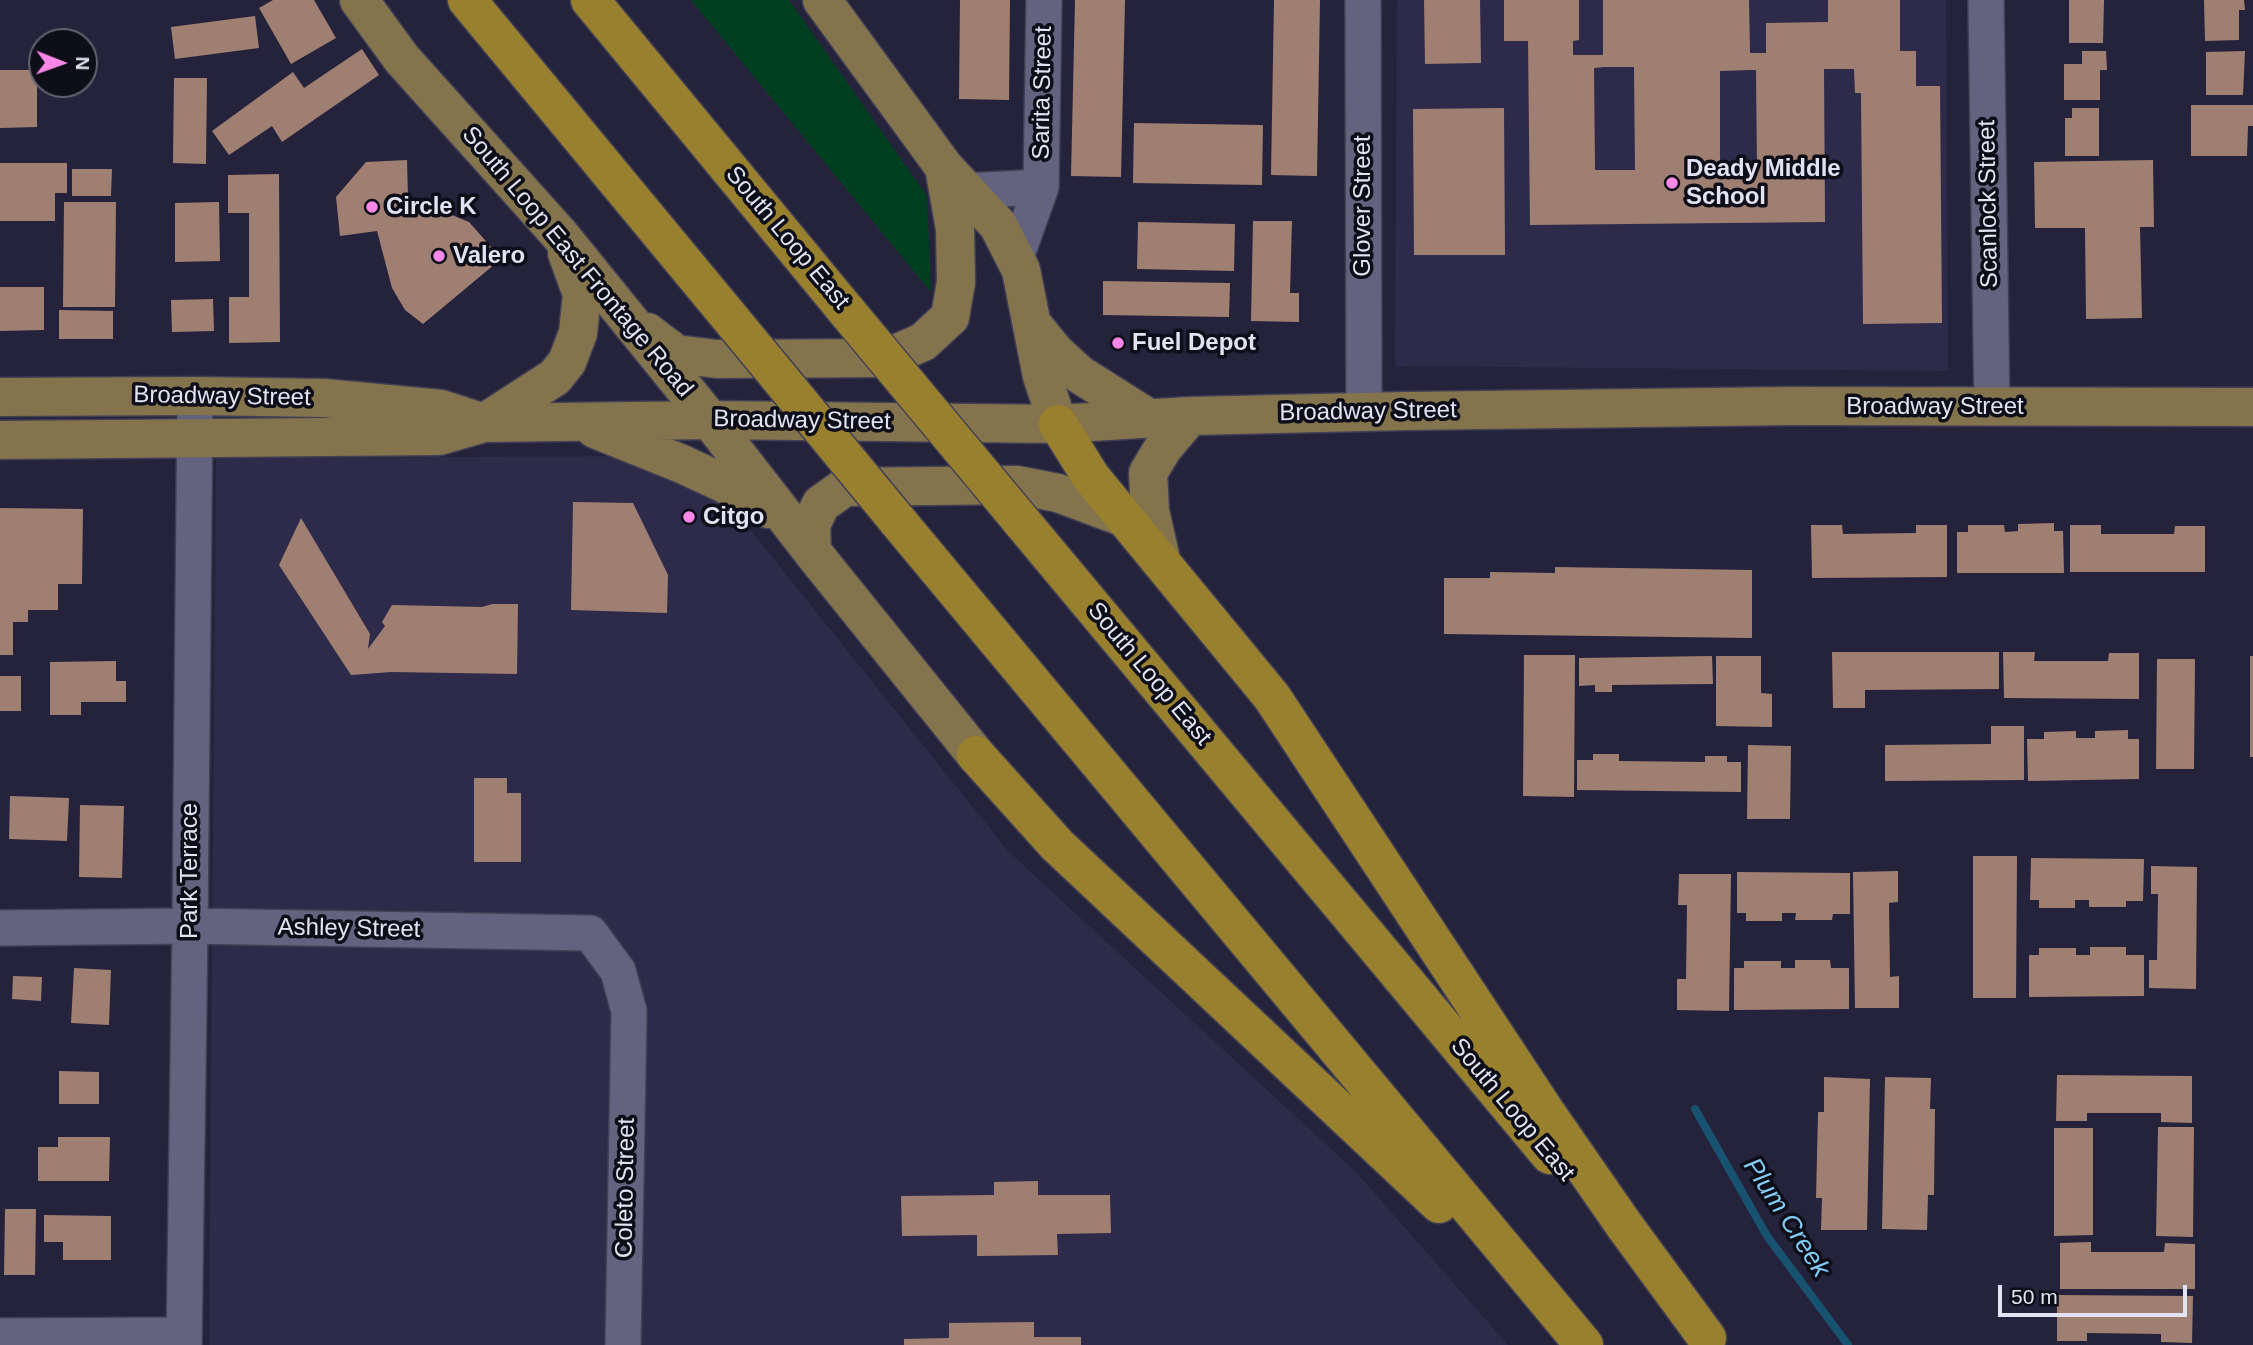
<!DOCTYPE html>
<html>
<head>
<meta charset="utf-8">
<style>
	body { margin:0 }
	#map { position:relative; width:2253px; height:1345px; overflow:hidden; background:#25233b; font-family:Arial,sans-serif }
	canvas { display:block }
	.north { position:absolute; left:28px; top:28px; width:70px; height:70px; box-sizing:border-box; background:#0e0e19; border:2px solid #636370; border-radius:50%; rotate:91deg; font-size:19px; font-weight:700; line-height:28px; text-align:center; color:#e2e2f2 }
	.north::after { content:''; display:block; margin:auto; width:24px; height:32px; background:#f987e8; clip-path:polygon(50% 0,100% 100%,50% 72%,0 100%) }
	.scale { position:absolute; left:1998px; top:1285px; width:189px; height:32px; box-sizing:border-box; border:4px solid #e2e2f2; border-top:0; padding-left:9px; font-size:21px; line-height:24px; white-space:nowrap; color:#e2e2f2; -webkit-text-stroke:5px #0e0e19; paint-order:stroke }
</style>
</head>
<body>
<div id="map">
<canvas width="2253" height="1345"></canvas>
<div class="north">N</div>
<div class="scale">50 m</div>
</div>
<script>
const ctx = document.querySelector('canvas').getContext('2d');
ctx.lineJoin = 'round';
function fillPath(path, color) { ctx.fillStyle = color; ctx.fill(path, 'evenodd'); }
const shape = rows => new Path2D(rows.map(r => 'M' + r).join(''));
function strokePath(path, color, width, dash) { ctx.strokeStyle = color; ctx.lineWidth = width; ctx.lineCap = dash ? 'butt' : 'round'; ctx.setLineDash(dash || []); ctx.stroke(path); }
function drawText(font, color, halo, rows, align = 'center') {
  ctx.font = font + ' Arial,sans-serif'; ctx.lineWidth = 7; ctx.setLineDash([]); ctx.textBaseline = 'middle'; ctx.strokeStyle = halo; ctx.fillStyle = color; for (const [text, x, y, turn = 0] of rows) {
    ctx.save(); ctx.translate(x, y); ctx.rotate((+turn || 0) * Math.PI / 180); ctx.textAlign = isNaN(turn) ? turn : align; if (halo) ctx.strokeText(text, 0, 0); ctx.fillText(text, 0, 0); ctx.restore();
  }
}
fillPath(shape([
	[1397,0,1946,0,1948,371,1395,366],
	[691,456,1009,852,1356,1172,1508,1345,209,1345,216,458]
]), '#2e2b4a');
fillPath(shape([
	[691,0,789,0,927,196,931,292]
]), '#004020');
strokePath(shape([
	[1695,1109,1767,1236,1848,1345]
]), '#175270', 8);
fillPath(shape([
	[273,0,314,0,336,38,291,64,259,8],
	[960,0,1010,0,1009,100,959,99],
	[1075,0,1125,0,1121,177,1071,176],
	[1274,0,1320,0,1317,176,1271,175],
	[1424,0,1480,0,1481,63,1425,64],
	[1504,0,1579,0,1579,40,1573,41,1573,55,1603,55,1603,0,1749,0,1750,53,1766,53,1766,23,1828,22,1828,0,1900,0,1900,51,1916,51,1916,86,1940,86,1942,323,1863,324,1861,93,1855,93,1854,69,1824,69,1825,222,1530,225,1528,41,1504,41],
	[1604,67,1634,67,1635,170,1595,170,1594,68],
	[1750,70,1756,70,1757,168,1720,169,1720,71],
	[2069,0,2104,0,2103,43,2069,43],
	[2204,0,2244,0,2245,10,2239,10,2239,40,2205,41],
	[255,16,259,48,175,59,171,27],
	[362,49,379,75,282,142,272,126,229,155,212,131,293,72,304,88],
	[2082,51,2106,51,2107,70,2100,70,2100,100,2064,100,2064,64,2082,64],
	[2245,51,2243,95,2206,95,2206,52],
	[0,70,37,70,37,127,0,128],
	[174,78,207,78,206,164,173,163],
	[2191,105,2253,105,2253,126,2248,126,2247,156,2191,156],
	[1504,108,1505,255,1414,255,1413,109],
	[2072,108,2099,108,2099,156,2065,156,2065,118,2072,118],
	[1134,123,1263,125,1262,185,1133,183],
	[407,160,408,197,469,222,492,248,495,264,423,324,405,310,392,288,377,231,340,236,336,197,366,162],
	[2153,160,2154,227,2140,227,2142,318,2086,319,2085,228,2035,228,2034,162],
	[0,163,67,163,67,193,55,193,55,221,0,221],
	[72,169,112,169,111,196,72,196],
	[279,174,280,342,229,343,229,297,249,297,249,213,228,213,228,175],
	[64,202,116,202,115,307,63,307],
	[219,202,220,261,175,262,175,203],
	[1253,221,1292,221,1290,293,1299,293,1299,322,1251,321],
	[1138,222,1235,224,1234,271,1137,269],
	[1103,281,1230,283,1229,317,1103,315],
	[0,287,44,287,44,330,0,331],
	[213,299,214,331,172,332,171,300],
	[59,310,113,311,113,339,59,339],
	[573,502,633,503,668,575,667,613,571,610],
	[0,508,83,509,82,584,58,584,58,610,28,610,28,622,13,622,13,655,0,655],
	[301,518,370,634,368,649,385,626,382,622,392,605,482,607,492,604,518,604,517,674,391,672,351,675,279,565],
	[2054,523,2054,531,2063,531,2064,573,1957,573,1957,532,1968,532,1968,525,2004,525,2005,532,2018,531,2018,524],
	[1811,525,1842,525,1843,534,1916,533,1916,525,1947,525,1947,577,1812,578],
	[2070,525,2101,525,2101,534,2174,534,2175,526,2205,526,2205,572,2070,572],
	[1555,567,1752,570,1752,638,1444,634,1444,578,1490,578,1490,572,1555,573],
	[1832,652,1999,652,1999,689,1865,690,1865,708,1833,708],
	[2003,652,2035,652,2034,661,2108,661,2109,653,2139,653,2139,699,2004,698],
	[1524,655,1575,655,1574,797,1523,796],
	[1712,656,1713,684,1612,685,1612,692,1595,692,1595,685,1579,686,1579,658],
	[1716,656,1761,656,1761,693,1772,694,1772,727,1716,726],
	[2250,656,2253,656,2253,757,2250,757],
	[2157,659,2195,659,2194,769,2156,769],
	[116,661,116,681,126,681,126,702,81,702,81,715,50,715,50,662],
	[0,676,21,676,21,711,0,711],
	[1991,726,2024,726,2024,780,1885,781,1885,745,1991,744],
	[2128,730,2128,739,2139,739,2139,779,2028,781,2027,739,2044,739,2044,732,2076,731,2076,738,2095,738,2095,731],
	[1748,745,1791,746,1790,819,1747,819],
	[1593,754,1619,754,1619,761,1705,762,1705,756,1727,756,1727,762,1741,762,1741,792,1577,790,1577,760,1593,760],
	[474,778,507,778,507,793,521,793,521,862,474,862],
	[10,796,69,798,67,841,9,839],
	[80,805,124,806,122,878,79,877],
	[1973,856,2017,856,2016,998,1973,998],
	[2031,858,2144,859,2143,901,2126,901,2126,907,2089,907,2089,900,2075,900,2075,908,2039,908,2039,900,2030,900],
	[2151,866,2197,867,2196,989,2149,988,2149,960,2157,960,2158,894,2151,894],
	[1898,871,1898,902,1889,903,1890,977,1899,976,1899,1008,1855,1008,1853,872],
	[1737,872,1850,873,1850,914,1833,914,1832,920,1795,920,1796,913,1782,913,1782,921,1746,921,1746,913,1737,913],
	[1679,874,1731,874,1729,1011,1677,1010,1677,979,1686,979,1687,905,1678,905],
	[2090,947,2126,947,2126,955,2144,955,2144,996,2029,997,2029,955,2039,955,2039,948,2076,948,2076,955,2090,955],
	[1795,960,1830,960,1831,968,1849,968,1849,1009,1734,1010,1734,968,1744,968,1744,961,1781,961,1781,968,1795,968],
	[74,968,111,970,109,1025,71,1023],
	[13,976,42,977,41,1001,12,999],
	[59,1071,99,1072,99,1104,59,1104],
	[2057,1075,2192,1076,2192,1123,2161,1122,2161,1113,2087,1113,2087,1121,2056,1121],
	[1824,1077,1870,1079,1867,1230,1821,1230,1822,1198,1816,1198,1818,1112,1824,1112],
	[1885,1077,1931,1078,1930,1109,1935,1109,1934,1195,1928,1195,1927,1230,1882,1229],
	[2158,1127,2194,1127,2193,1237,2156,1236],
	[2054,1128,2093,1128,2093,1235,2054,1236],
	[58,1137,110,1137,109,1181,38,1181,38,1147,58,1147],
	[1038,1181,1038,1195,1110,1195,1111,1233,1057,1234,1058,1255,977,1256,977,1235,902,1236,901,1196,994,1195,994,1182],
	[5,1209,36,1209,35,1275,4,1275],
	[44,1215,111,1216,111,1260,63,1260,63,1242,44,1242],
	[2091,1242,2091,1252,2164,1252,2165,1243,2195,1244,2195,1289,2060,1289,2060,1243],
	[2057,1295,2193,1296,2192,1343,2161,1342,2161,1334,2087,1333,2087,1341,2057,1341],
	[1034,1322,1034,1337,1081,1337,1081,1345,904,1345,904,1339,949,1338,949,1323]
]), '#a07f73');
const minor = shape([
	[1363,0,1364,411],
	[1986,0,1992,408],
	[967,191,1041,187],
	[1015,260,1041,187,1044,0],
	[0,928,190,926,590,933,618,971,629,1011,623,1345],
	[0,1336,184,1335],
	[184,1345,190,926,195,396]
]);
const major = shape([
	[359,0,402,59,560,235,710,420,818,559,976,755],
	[822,0,944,167,998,225,1021,270,1042,376,1058,424],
	[1033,325,1055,352,1079,374,1150,419],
	[647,332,676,354,717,359,886,358,923,342,950,317,956,282,955,229,944,167],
	[0,397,195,396,324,398,441,409,484,423],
	[484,423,555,377,567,362,578,333,582,294,567,253],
	[595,429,682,464,725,484,768,509],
	[0,440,439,436,484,423,710,420,1058,424,1190,416,1407,411,1790,406,2253,407],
	[812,551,811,525,821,504,845,487,1017,485,1058,493,1125,518],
	[1161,560,1150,511,1148,473,1163,448,1190,416]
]);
const highway = shape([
	[467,0,726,313],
	[590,0,844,308],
	[1058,424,1091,477,1272,697,1545,1111,1624,1225,1707,1338],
	[896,519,1584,1345],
	[1022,522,1550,1155],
	[976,755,1057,845,1439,1204]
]);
strokePath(minor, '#413f53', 38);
strokePath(major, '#413f53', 41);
strokePath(highway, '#413f53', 41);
strokePath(minor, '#64637f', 35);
strokePath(major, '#84744e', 38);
strokePath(highway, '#99802e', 38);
const highwayBridge = shape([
	[844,308,1022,522],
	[726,313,896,519]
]);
strokePath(highwayBridge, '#413f53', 41, []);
strokePath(highwayBridge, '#99802e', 38);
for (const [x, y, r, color] of [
	[1672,183,7,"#f987e8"],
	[372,207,7,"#f987e8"],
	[439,256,7,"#f987e8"],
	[1118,343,7,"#f987e8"],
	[689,517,7,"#f987e8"]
]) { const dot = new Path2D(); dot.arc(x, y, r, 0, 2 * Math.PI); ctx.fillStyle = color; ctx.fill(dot); strokePath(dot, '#0e0e19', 2.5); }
drawText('24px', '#e2e2f2', '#0e0e19', [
	["Sarita Street",1043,93,-89],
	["Scanlock Street",1989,204,-91],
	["Glover Street",1363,206,-90],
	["South Loop East",787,238,50],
	["South Loop East Frontage Road",577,262,50],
	["Broadway Street",222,397,1],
	["Broadway Street",1935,407],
	["Broadway Street",1368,412,-1],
	["Broadway Street",802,421,1],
	["South Loop East",1149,674,50],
	["Park Terrace",190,871,-90],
	["Ashley Street",349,929,1],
	["South Loop East",1512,1110,50],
	["Coleto Street",626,1188,-89]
]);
drawText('bold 24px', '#e2e2f2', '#0e0e19', [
	["Deady Middle",1686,169],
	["School",1686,197],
	["Circle K",386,207],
	["Valero",453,256],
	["Fuel Depot",1132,343],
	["Citgo",703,517]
], 'left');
drawText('italic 26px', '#83ccf6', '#0e0e19', [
	["Plum Creek",1786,1218,57]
]);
</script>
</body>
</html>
